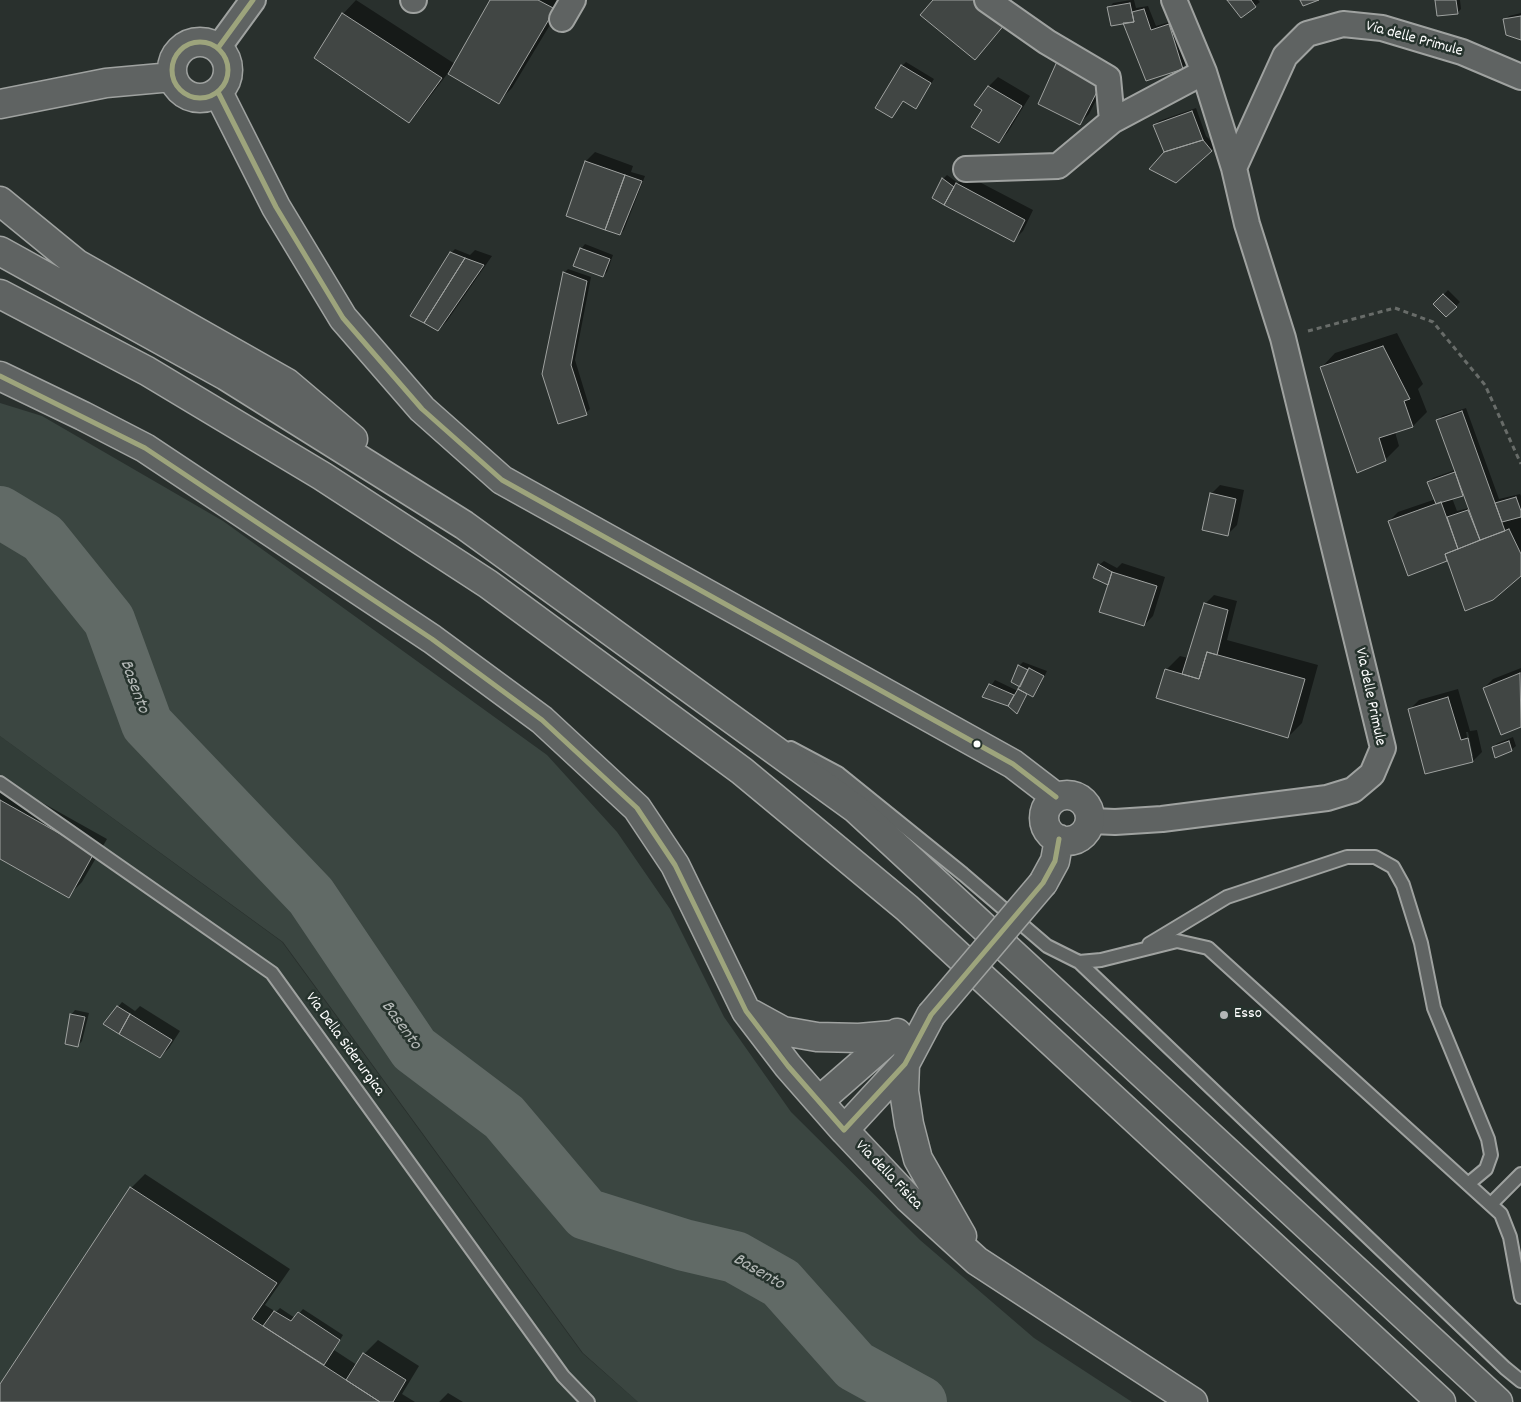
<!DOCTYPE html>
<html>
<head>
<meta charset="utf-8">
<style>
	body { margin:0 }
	canvas { display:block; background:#29302d }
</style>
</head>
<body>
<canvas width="1521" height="1402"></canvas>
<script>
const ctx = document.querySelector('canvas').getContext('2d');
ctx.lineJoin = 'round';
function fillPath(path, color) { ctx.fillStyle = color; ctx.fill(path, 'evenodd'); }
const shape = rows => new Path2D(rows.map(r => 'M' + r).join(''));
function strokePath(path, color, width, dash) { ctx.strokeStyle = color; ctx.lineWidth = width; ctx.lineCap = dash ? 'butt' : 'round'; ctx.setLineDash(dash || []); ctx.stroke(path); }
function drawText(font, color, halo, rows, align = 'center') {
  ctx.font = font + ' Dekko,sans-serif'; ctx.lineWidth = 5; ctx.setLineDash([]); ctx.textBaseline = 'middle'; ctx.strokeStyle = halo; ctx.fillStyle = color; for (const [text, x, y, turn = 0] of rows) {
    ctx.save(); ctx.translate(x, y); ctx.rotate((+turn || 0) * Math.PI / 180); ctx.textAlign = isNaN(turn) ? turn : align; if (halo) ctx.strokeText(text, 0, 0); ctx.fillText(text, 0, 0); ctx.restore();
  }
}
fillPath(shape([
	[0,736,282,942,582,1353,638,1402,0,1402]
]), '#323d38');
fillPath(shape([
	[0,403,42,416,223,521,547,755,617,832,670,909,724,1017,791,1112,920,1240,1034,1338,1132,1402,638,1402,583,1353,283,942,0,736]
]), '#3b4641');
fillPath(shape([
	[356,0,455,64,492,0,565,0,512,88,498,102,448,73,422,107,408,121,343,14],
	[1131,0,1134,0,1136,8,1148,6,1156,26,1173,21,1186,64,1182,68,1124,22,1109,8,1113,3],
	[1229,0,1258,0,1260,2,1241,17],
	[1436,0,1460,0,1461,9,1457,13],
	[1521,13,1521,38,1505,20,1509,16],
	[1069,48,1111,71,1089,114,1080,123],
	[906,62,934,79,916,107,904,100,892,116,902,66],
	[998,77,1030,96,1008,132,999,142,984,110,976,105,989,86],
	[1196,108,1206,136,1216,146,1176,182,1155,125,1159,121],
	[595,152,633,166,631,172,645,176,624,230,620,234,586,161],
	[947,175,958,183,966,175,1033,210,1023,231,1014,240,943,179],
	[585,244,613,255,607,272,603,276,581,249],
	[455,249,470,255,475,250,492,256,447,321,438,330,451,253],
	[568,269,591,277,575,360,590,409,586,413,559,422,564,273],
	[1448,290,1460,302,1446,316,1435,304],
	[1397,333,1423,384,1418,389,1427,412,1413,426,1395,432,1399,446,1385,460,1322,367,1335,353],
	[1466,408,1499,499,1520,494,1521,496,1521,574,1448,558,1446,559,1389,521,1398,512,1436,499,1429,482,1433,478,1455,470,1438,421,1442,416],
	[1464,494,1469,508,1457,511,1452,498],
	[1220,485,1244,490,1237,525,1228,534,1211,494],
	[1104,561,1117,568,1122,563,1165,577,1153,616,1144,625,1109,585,1099,565],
	[1214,595,1237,601,1227,640,1318,665,1302,723,1288,737,1166,670,1180,656,1188,658,1205,604],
	[1023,662,1047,671,1037,691,1033,695,1028,693,1021,708,1017,712,1008,705,984,696,995,680,1018,691,1021,686,1019,666],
	[1521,668,1521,726,1502,733,1484,688,1493,679],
	[1458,689,1470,731,1477,730,1482,752,1473,761,1410,709,1419,700],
	[1466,732,1468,732,1473,756,1471,756],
	[1513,737,1516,746,1511,750,1493,747,1498,743],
	[0,779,107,839,82,882,68,896,0,857],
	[122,1002,135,1011,140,1006,180,1031,169,1048,160,1057,118,1007],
	[75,1010,89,1013,82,1041,78,1046,71,1015],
	[145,1174,290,1269,265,1305,276,1312,280,1308,295,1318,303,1309,343,1335,334,1350,357,1365,364,1354,378,1340,419,1366,402,1394,415,1402,0,1402,0,1386,131,1188],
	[448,1393,463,1402,439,1402]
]), '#0007');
strokePath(shape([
	[0,512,43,538,109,620,147,724,311,896,414,1049,504,1117,586,1214,684,1245,735,1257,781,1283,855,1366,921,1402]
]), '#616a66', 52);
const building = shape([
	[490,0,538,0,555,9,499,104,448,74,490,0],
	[933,0,976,0,1005,24,975,60,920,15,933,0],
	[1227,0,1251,0,1256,7,1241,18,1227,0],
	[1300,0,1319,0,1303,6,1300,0],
	[1435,0,1456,0,1458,14,1437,16,1435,0],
	[1130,3,1134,22,1111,26,1107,7,1130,3],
	[1144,9,1151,30,1169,24,1183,69,1146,81,1123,23,1134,22,1132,12,1144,9],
	[342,13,442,78,409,123,314,58,342,13],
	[1521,16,1521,40,1506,35,1503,19,1521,16],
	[1059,57,1103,80,1080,125,1038,104,1059,57],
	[901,65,931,83,916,109,903,101,892,118,875,108,901,65],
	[988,86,1022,106,999,143,971,127,982,110,974,105,988,86],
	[1192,111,1203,140,1164,152,1153,125,1192,111],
	[1203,140,1212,151,1176,183,1149,169,1164,152,1203,140],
	[585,161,625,175,605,230,566,216,585,161],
	[625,175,642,181,620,235,605,230,625,175],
	[942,178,954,187,944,205,932,198,942,178],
	[956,183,1025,220,1014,242,944,205,956,183],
	[580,248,610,259,603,277,573,266,580,248],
	[450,252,465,258,424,323,410,316,450,252],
	[465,258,484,265,438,331,424,323,465,258],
	[563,272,587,281,571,365,587,415,558,424,542,374,563,272],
	[1443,294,1457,307,1446,317,1433,304,1443,294],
	[1383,346,1410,399,1404,401,1413,427,1379,438,1386,461,1357,473,1320,367,1383,346],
	[1462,411,1505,531,1480,540,1436,420,1462,411],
	[1455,472,1463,496,1436,504,1427,482,1455,472],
	[1210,493,1236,499,1228,536,1202,530,1210,493],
	[1516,497,1521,511,1521,517,1502,522,1495,503,1516,497],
	[1441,502,1458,549,1445,554,1447,561,1408,576,1388,521,1441,502],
	[1468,510,1480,540,1458,549,1447,517,1468,510],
	[1509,529,1521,554,1521,576,1493,600,1465,611,1445,554,1509,529],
	[1098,564,1112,572,1108,585,1093,578,1098,564],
	[1112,572,1157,586,1144,626,1099,612,1112,572],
	[1204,603,1228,610,1217,655,1207,652,1199,679,1182,674,1204,603],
	[1207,652,1305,679,1288,738,1156,698,1165,669,1199,679,1207,652],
	[1018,665,1028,670,1020,687,1011,682,1018,665],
	[1029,668,1044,676,1033,697,1018,689,1029,668],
	[1520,673,1521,727,1501,735,1483,688,1520,673],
	[989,684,1014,695,1008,706,982,697,989,684],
	[1018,689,1027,694,1017,714,1008,706,1018,689],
	[1448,697,1461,740,1468,738,1473,762,1425,774,1408,709,1448,697],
	[1509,741,1512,751,1495,758,1492,747,1509,741],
	[0,800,94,853,69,898,0,859,0,800],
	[117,1006,130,1014,119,1034,103,1024,117,1006],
	[70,1014,85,1017,78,1047,65,1044,70,1014],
	[130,1014,172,1040,160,1058,119,1034,130,1014],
	[130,1187,277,1283,252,1319,380,1402,0,1402,0,1384,130,1187],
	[274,1311,291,1321,298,1312,340,1340,324,1365,263,1326,274,1311],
	[363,1353,406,1380,393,1402,380,1402,346,1380,363,1353]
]);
fillPath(building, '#414644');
strokePath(building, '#9fa2a0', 1);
const lane = shape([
	[791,748,838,773,963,874,1047,946,1079,962,1101,960,1177,941,1208,948,1501,1214,1510,1237,1521,1297],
	[0,783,272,973,563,1376,588,1402],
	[1149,944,1227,897,1347,857,1375,857,1393,867,1403,885,1421,943,1434,1008,1488,1139,1491,1155,1486,1169,1468,1184],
	[1079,962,1505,1368,1521,1381],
	[1491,1204,1521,1174]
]);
const street = shape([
	[413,0,414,0],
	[987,0,1047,42,1108,78,1112,121,1204,72],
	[562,19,573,0],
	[218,48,253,0],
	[1234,168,1285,56,1307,34,1343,24,1382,28,1462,52,1521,77],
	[966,169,1058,166,1112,121],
	[1091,821,1115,822,1162,819,1327,798,1353,790,1372,774,1383,748,1283,338,1247,224,1234,168,1204,72,1174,0]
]);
const secondary = shape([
	'172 70a28 28 0 1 1 56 0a28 28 0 1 1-56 0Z',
	[218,92,276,207,343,318,422,409,502,480,1013,764,1056,797],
	[0,104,106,83,172,77],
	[0,376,83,416,145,448,432,639,542,720,637,808,675,865,746,1011,788,1066,844,1130,908,1198,977,1261,1193,1402],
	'1044 818a23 23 0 1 1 46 0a23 23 0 1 1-46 0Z',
	[1043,883,1055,861,1059,839],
	[752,1014,783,1031,817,1037,859,1038,893,1035],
	[905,1064,904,1091,909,1124,918,1159,962,1236],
	[819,1101,897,1033],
	[844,1130,905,1064,931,1015]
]);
const highway = shape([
	[0,201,77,264,287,383,353,439],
	[0,251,226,376,464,525,856,809,1498,1402],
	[0,294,147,371,322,476,488,584,742,771,907,908,1441,1402]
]);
strokePath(lane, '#9fa2a0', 16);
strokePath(street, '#9fa2a0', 28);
strokePath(secondary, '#9fa2a0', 31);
strokePath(highway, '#9fa2a0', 31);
strokePath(shape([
	[1308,331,1395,308,1433,322,1485,385,1521,464]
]), '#686c69', 3, [5, 4]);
strokePath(lane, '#5f6362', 12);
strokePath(street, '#5f6362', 24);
strokePath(secondary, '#5f6362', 28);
strokePath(highway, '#5f6362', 28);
const secondaryBridge = shape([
	[931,1015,1043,883]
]);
strokePath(secondaryBridge, '#9fa2a0', 31, []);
strokePath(secondaryBridge, '#5f6362', 28);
strokePath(shape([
	'172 70a28 28 0 1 1 56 0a28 28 0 1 1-56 0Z',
	[218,48,253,0],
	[218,92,276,207,343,318,422,409,502,480,1013,764,1056,797],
	[0,376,145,448,432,639,542,720,637,808,675,865,746,1011,788,1066,844,1130,905,1064,931,1015,1043,883,1055,861,1059,839]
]), '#9da47c', 5);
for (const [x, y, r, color] of [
	[977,744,4.5,"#fff"],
	[1224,1015,5,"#b4b7b6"]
]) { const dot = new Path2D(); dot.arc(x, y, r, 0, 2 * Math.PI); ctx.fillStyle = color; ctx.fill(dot); strokePath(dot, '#26332d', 2); }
drawText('16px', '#fff', '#26332d', [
	["Via delle Primule",1414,40,15],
	["Via delle Primule",1369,697,78],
	["Via Della Siderurgica",344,1045,54],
	["Via della Fisica",888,1176,46]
]);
drawText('16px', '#fff', '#26332d', [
	["Esso",1234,1015]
], 'left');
drawText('italic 18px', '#b3b8b6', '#26332d', [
	["Basento",133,687,70],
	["Basento",400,1026,54],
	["Basento",758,1273,30]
]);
</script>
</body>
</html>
